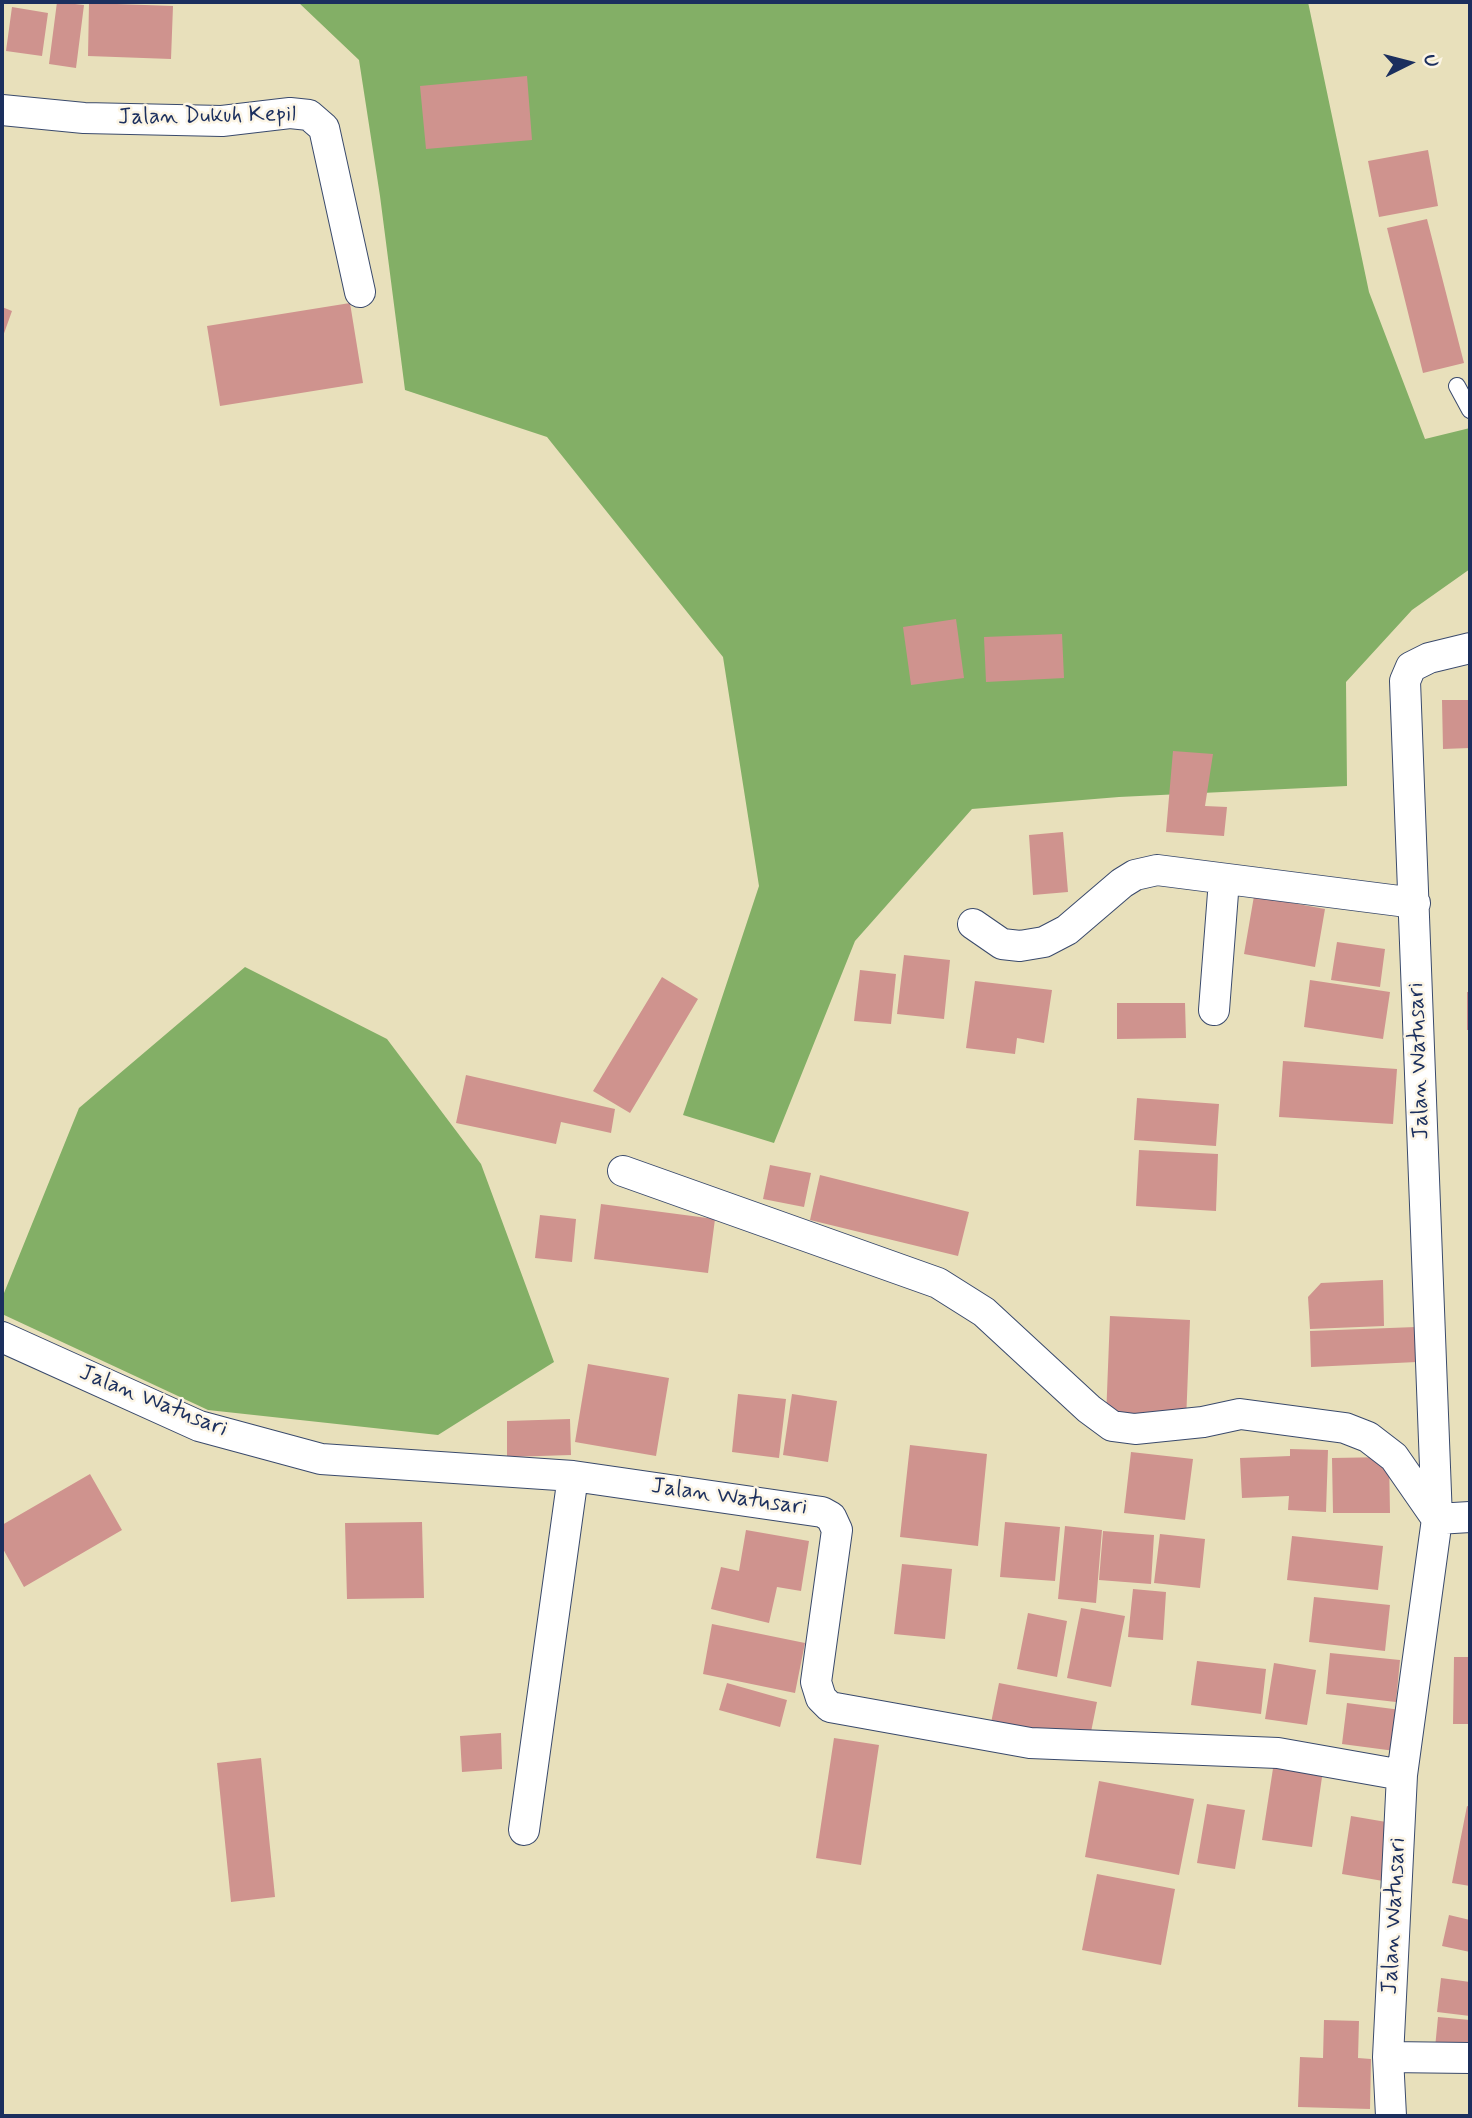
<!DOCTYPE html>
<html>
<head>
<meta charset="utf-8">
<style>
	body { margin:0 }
	#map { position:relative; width:1472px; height:2118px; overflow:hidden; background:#e8e0bb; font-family:Mynerve,sans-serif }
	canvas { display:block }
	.frame { position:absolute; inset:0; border:4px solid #1b2f5e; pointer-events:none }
	.north { position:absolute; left:1374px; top:28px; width:70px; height:70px; -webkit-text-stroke:5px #fcf5e5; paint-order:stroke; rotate:84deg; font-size:19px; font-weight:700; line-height:28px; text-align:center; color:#1b2f5e }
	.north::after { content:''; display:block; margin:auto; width:24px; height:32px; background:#1b2f5e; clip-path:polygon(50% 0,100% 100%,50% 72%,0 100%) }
</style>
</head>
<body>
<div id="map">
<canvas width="1472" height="2118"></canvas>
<div class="frame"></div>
<div class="north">U</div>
</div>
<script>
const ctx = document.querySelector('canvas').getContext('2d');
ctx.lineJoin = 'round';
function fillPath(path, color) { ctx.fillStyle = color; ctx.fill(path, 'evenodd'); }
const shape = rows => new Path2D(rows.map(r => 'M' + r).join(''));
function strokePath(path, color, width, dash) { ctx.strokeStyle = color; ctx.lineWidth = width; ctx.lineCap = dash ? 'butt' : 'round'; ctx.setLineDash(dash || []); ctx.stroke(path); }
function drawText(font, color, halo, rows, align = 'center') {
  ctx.font = font + ' Mynerve,sans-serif'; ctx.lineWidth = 5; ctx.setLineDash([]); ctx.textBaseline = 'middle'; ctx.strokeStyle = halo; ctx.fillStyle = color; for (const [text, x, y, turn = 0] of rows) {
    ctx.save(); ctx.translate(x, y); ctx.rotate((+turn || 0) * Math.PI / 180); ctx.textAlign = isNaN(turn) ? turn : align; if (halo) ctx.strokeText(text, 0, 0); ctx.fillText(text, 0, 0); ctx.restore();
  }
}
fillPath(shape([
	[298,2,1308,2,1369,292,1425,439,1470,428,1470,569,1412,610,1346,682,1347,786,1119,797,972,809,855,941,774,1143,683,1115,759,886,723,657,547,437,405,390,380,196,359,60],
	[245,967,387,1039,481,1164,554,1362,438,1435,208,1410,2,1314,2,1298,79,1108]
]), '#83af66');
fillPath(shape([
	[57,2,84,5,76,68,49,64],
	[89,3,173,6,171,59,88,56],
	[12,7,48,13,42,56,6,51],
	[527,76,532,140,426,149,420,86],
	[1428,150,1438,206,1379,217,1368,161],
	[1427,219,1464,363,1423,373,1387,228],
	[350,303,363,383,220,406,207,326],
	[2,307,12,311,2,339],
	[956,619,964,678,911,685,903,627],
	[1062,634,1064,678,986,682,984,637],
	[1442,700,1470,700,1470,748,1443,749],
	[1173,751,1213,754,1205,806,1227,807,1224,836,1166,832],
	[1063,832,1068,892,1033,895,1029,835],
	[1254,896,1325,909,1315,967,1244,954],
	[1337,942,1385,949,1380,987,1331,980],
	[904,955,950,960,944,1019,897,1014],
	[860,970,896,974,891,1024,854,1021],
	[662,977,698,999,630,1113,593,1091],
	[1310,980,1390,992,1383,1039,1304,1027],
	[975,981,1052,990,1044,1043,1017,1038,1015,1054,966,1048],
	[1467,992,1470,992,1470,1030,1467,1030],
	[1117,1003,1185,1003,1186,1038,1117,1039],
	[1283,1061,1397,1069,1393,1124,1279,1117],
	[466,1075,615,1109,611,1133,561,1122,556,1144,456,1123],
	[1137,1098,1219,1104,1216,1146,1134,1140],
	[1139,1150,1218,1154,1216,1211,1136,1206],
	[770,1165,811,1173,804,1207,763,1199],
	[820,1175,969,1212,958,1256,810,1220],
	[601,1204,715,1219,708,1273,594,1259],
	[540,1215,576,1219,572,1262,535,1258],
	[1383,1280,1384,1326,1310,1329,1308,1297,1321,1283],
	[1110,1316,1190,1320,1186,1422,1106,1418],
	[1416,1327,1417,1362,1311,1367,1310,1331],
	[588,1364,669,1378,656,1456,575,1442],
	[738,1394,786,1399,779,1458,732,1452],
	[792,1394,837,1401,828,1462,783,1455],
	[570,1419,571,1455,507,1457,507,1421],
	[910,1445,987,1454,978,1546,900,1537],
	[1290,1449,1328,1450,1326,1512,1288,1510,1289,1496,1242,1498,1240,1458,1290,1456],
	[1131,1452,1193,1459,1185,1520,1124,1513],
	[1389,1457,1390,1513,1333,1513,1332,1458],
	[90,1474,122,1530,24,1587,2,1547,2,1525],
	[422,1522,424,1598,347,1599,345,1523],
	[1005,1522,1060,1527,1055,1581,1000,1577],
	[1065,1526,1102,1530,1096,1603,1058,1599],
	[746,1530,809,1541,801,1591,777,1587,769,1623,711,1609,721,1567,739,1571],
	[1103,1531,1154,1535,1151,1584,1099,1580],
	[1160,1534,1205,1539,1200,1588,1154,1583],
	[1292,1536,1383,1546,1378,1590,1287,1580],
	[902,1564,952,1569,945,1639,894,1634],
	[1133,1589,1166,1592,1163,1640,1128,1637],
	[1314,1597,1390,1605,1385,1651,1309,1642],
	[1081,1608,1125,1616,1111,1687,1067,1678],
	[1028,1613,1067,1621,1057,1677,1017,1669],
	[712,1624,805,1643,795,1693,703,1674],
	[1330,1653,1400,1660,1396,1702,1326,1694],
	[1454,1657,1470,1657,1470,1724,1453,1724],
	[1197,1661,1266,1669,1261,1714,1191,1705],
	[1274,1663,1316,1670,1307,1725,1265,1719],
	[727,1683,787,1700,780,1727,719,1710],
	[999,1683,1097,1702,1089,1742,991,1723],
	[1347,1703,1401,1710,1395,1751,1342,1744],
	[501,1733,502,1769,462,1772,460,1736],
	[834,1738,879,1745,861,1865,816,1858],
	[261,1758,275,1897,231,1902,217,1763],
	[1274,1762,1323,1770,1312,1847,1262,1840],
	[1099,1781,1194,1799,1179,1875,1085,1857],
	[1207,1804,1245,1810,1235,1869,1197,1863],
	[1467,1806,1470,1807,1470,1886,1452,1883],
	[1351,1816,1398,1824,1389,1882,1342,1874],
	[1097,1874,1175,1889,1161,1965,1082,1950],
	[1449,1915,1470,1920,1470,1952,1442,1946],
	[1441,1978,1470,1982,1470,2016,1437,2012],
	[1438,2017,1470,2020,1470,2051,1435,2048],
	[1324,2020,1359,2021,1358,2058,1371,2059,1370,2109,1298,2107,1300,2057,1323,2058]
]), '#cf938e');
const service = shape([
	[1457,386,1470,410]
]);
const minor = shape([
	[2,110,84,118,222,121,290,113,309,115,324,128,360,292],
	[973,924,1002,944,1020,946,1044,942,1067,930,1122,883,1135,875,1157,870,1415,903],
	[1214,1010,1224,880],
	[623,1171,938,1283,984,1312,1089,1409,1112,1426,1135,1429,1203,1422,1240,1414,1345,1428,1368,1437,1394,1457,1437,1519,1470,1517],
	[2,1337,199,1426,321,1459,573,1476,822,1512,831,1517,837,1530,816,1682,821,1698,830,1707,1030,1743,1278,1753,1402,1775],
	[524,1830,573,1476],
	[1388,2057,1470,2058],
	[1391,2116,1388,2057,1402,1775,1437,1519,1405,681,1411,667,1429,658,1470,648]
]);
strokePath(service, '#3a4a6c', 18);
strokePath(minor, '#3a4a6c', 32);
strokePath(service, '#fff', 16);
strokePath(minor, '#fff', 30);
drawText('23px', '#1b2f5e', '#fcf5e5', [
	["Jalan Dukuh Kepil",207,117,-1],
	["Jalan Watusari",1420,1061,-92],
	["Jalan Watusari",153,1402,22],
	["Jalan Watusari",729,1498,8],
	["Jalan Watusari",1395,1916,-87]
]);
</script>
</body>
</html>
